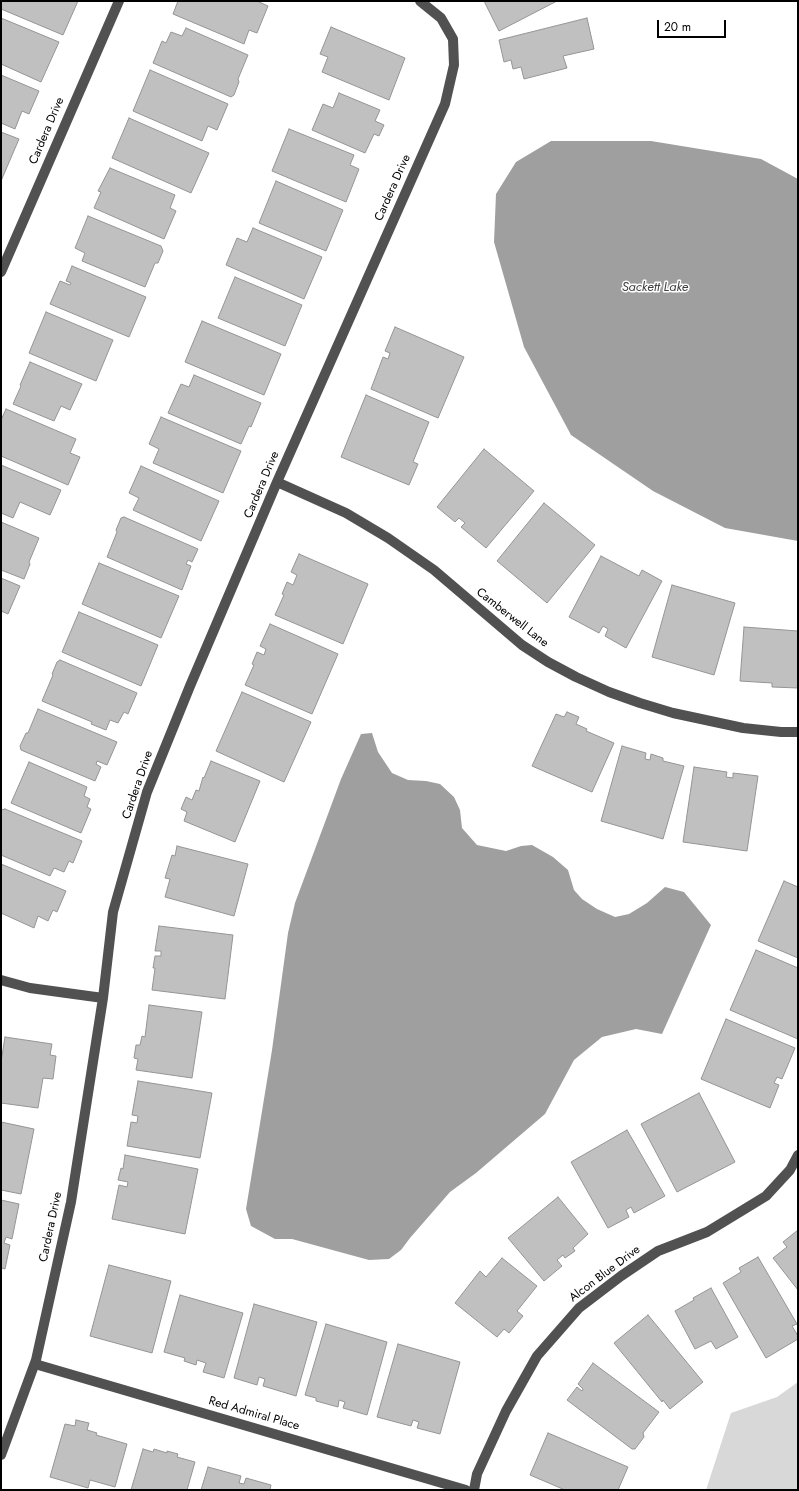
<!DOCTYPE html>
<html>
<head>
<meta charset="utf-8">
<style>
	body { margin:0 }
	#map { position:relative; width:799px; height:1491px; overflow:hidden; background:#fff; font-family:Jost,sans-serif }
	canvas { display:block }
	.frame { position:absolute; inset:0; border:2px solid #000; pointer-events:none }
	.scale { position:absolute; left:657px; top:20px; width:69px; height:18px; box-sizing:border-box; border:2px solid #000; border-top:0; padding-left:5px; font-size:12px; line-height:14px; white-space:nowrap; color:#000; -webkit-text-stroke:3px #fff; paint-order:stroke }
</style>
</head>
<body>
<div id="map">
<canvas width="799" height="1491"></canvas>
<div class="frame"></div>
<div class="scale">20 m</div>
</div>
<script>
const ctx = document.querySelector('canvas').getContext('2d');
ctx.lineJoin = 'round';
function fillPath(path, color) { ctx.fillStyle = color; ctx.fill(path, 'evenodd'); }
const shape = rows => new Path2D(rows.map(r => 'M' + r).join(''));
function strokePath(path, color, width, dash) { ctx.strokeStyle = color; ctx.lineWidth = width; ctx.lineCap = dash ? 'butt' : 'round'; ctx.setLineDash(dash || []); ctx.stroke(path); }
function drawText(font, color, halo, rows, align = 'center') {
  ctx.font = font + ' Jost,sans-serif'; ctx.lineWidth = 3; ctx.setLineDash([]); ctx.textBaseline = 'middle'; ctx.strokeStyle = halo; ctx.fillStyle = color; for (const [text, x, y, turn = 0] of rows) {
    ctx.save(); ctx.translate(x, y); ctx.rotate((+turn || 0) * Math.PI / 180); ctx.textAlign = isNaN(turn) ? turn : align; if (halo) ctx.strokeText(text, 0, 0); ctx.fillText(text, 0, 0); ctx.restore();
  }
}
fillPath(shape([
	[798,1382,798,1490,706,1490,731,1413,777,1397]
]), '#d8d8d8');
fillPath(shape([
	[551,141,651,141,761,159,798,179,798,541,725,528,653,491,571,435,524,347,494,242,496,194,516,162],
	[372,733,378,752,392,773,408,780,426,781,440,784,454,797,460,810,462,828,477,845,506,851,521,846,532,845,553,857,568,870,574,890,582,899,597,909,615,917,629,914,647,903,665,887,684,892,711,925,662,1034,636,1029,602,1037,574,1060,545,1114,476,1173,450,1192,410,1238,401,1250,389,1259,369,1260,292,1239,275,1239,251,1226,246,1209,272,1050,288,933,295,903,341,779,361,734]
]), '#9f9f9f');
const building = shape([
	[1,1,78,1,63,35,1,9,1,1],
	[178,1,257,1,268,6,257,33,249,30,244,44,173,14,178,1],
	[484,1,557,1,499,31,484,1],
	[1,18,59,42,41,82,1,64,1,18],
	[587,18,594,49,563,56,567,68,524,79,521,67,513,69,511,60,504,62,499,40,587,18],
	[331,27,405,58,389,100,322,72,328,57,320,54,331,27],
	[186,28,248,55,238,79,239,82,234,95,231,97,153,63,162,41,166,43,171,32,182,36,186,28],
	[150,70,228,104,217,130,208,126,202,141,133,111,150,70],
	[1,75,39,91,29,114,22,111,15,129,1,123,1,75],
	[339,93,380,110,375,121,384,125,379,136,374,134,365,153,312,130,323,104,333,108,339,93],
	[129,118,209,153,191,193,112,158,129,118],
	[289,129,354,155,350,165,359,169,346,202,272,171,289,129],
	[1,132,19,139,1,181,1,132],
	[110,168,175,195,170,208,176,211,164,239,94,208,101,192,98,191,110,168],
	[276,181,343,210,326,251,259,223,276,181],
	[88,216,161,246,163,251,158,263,155,263,145,287,82,261,85,253,75,248,88,216],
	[253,228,322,257,304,299,226,265,237,238,247,242,253,228],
	[72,266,146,297,129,337,50,304,60,281,70,285,71,283,66,281,72,266],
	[235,277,302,305,285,346,218,318,235,277],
	[46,312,113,340,96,381,29,353,46,312],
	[202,321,281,354,264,395,185,362,202,321],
	[395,327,464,357,438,418,371,389,383,357,388,359,390,353,385,351,395,327],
	[30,362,82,384,70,410,61,406,54,421,13,404,21,386,20,385,30,362],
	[194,375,261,403,251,427,249,426,241,444,168,413,181,384,189,387,194,375],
	[366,395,429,422,413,462,418,464,409,485,341,457,366,395],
	[6,409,76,439,70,453,80,457,68,485,1,456,1,420,6,409],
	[161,417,241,451,223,493,153,463,159,449,149,444,161,417],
	[484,449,534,491,486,548,461,527,465,523,459,518,455,522,437,507,484,449],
	[1,465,61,490,50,515,20,502,13,518,1,513,1,465],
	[141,466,219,501,201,541,133,510,139,498,129,493,141,466],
	[544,503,595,545,547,603,497,561,544,503],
	[124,517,198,549,192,562,188,560,186,564,191,566,182,590,107,557,117,532,116,530,121,518,124,517],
	[1,522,39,538,29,562,30,564,24,579,1,570,1,522],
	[299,554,368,584,343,644,275,615,284,595,282,594,287,582,293,585,297,575,291,572,299,554],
	[601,556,639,576,642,570,662,581,626,648,605,636,608,629,603,626,599,633,569,617,601,556],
	[99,563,179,596,161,638,82,604,99,563],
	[1,578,20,586,8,614,1,611,1,578],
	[672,585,735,603,714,675,652,657,672,585],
	[79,612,158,645,141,686,62,652,79,612],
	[270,624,338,654,312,714,245,685,254,665,252,664,257,652,264,655,266,649,260,646,270,624],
	[744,627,798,631,798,688,772,687,772,683,740,681,744,627],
	[60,660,137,693,128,714,124,712,118,723,110,720,106,730,91,724,92,722,42,701,53,675,52,674,57,662,60,660],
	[242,692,311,722,284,782,216,751,242,692],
	[38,709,117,742,107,765,97,761,96,764,101,767,95,781,21,750,20,746,26,733,28,733,38,709],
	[567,712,579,717,576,724,587,729,586,731,614,743,592,792,532,766,556,714,564,717,567,712],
	[622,746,646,753,645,759,650,760,651,754,663,758,663,761,684,766,663,839,601,821,622,746],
	[211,761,260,781,235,842,184,821,187,812,181,809,186,797,192,800,196,790,199,791,203,777,204,778,211,761],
	[29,762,87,787,84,796,90,799,87,807,91,809,81,833,11,803,29,762],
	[694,767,727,772,726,777,733,778,733,773,758,776,747,851,683,842,694,767],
	[5,809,82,841,73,863,69,861,64,872,54,868,50,876,1,855,1,810,5,809],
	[177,846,248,864,234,916,165,897,170,879,165,878,172,855,175,856,177,846],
	[1,864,66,891,57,912,53,910,48,921,38,916,34,928,1,913,1,864],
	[784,881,798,887,798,958,758,941,784,881],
	[159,926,233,935,225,999,152,990,155,968,153,968,155,956,161,956,161,951,155,951,159,926],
	[756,950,798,968,798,1039,730,1010,756,950],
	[149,1005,202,1012,192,1078,136,1070,138,1059,134,1058,136,1045,140,1045,142,1036,145,1037,149,1005],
	[726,1019,795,1048,782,1079,777,1077,774,1083,779,1085,770,1108,701,1079,726,1019],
	[5,1037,52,1044,50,1055,56,1056,53,1079,43,1078,38,1108,1,1103,1,1062,5,1037],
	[138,1081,212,1093,200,1158,127,1146,131,1122,137,1123,138,1116,132,1115,138,1081],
	[699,1093,735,1162,677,1192,641,1124,699,1093],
	[1,1122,34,1129,21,1194,1,1190,1,1122],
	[627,1130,665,1196,634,1213,631,1207,626,1210,629,1217,608,1228,571,1162,627,1130],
	[125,1155,198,1169,185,1234,112,1219,119,1185,127,1187,128,1182,118,1180,121,1168,123,1169,125,1155],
	[558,1197,588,1234,573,1248,575,1251,565,1258,563,1255,557,1260,562,1266,544,1281,508,1238,558,1197],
	[1,1200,19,1204,12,1239,6,1237,4,1243,10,1245,5,1269,1,1268,1,1200],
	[798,1230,798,1290,773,1258,787,1247,783,1242,798,1230],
	[758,1257,797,1324,792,1326,798,1336,798,1339,766,1358,723,1283,741,1272,739,1268,758,1257],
	[502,1258,537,1286,517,1311,523,1316,509,1333,504,1329,497,1337,455,1303,480,1271,486,1277,502,1258],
	[109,1265,171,1281,152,1353,90,1336,109,1265],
	[711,1288,738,1337,716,1349,711,1341,695,1349,675,1311,694,1300,693,1298,711,1288],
	[180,1295,243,1313,224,1378,203,1372,206,1363,197,1360,196,1365,184,1361,185,1358,164,1352,180,1295],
	[254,1304,317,1322,296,1396,263,1386,265,1379,259,1377,257,1385,234,1378,254,1304],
	[648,1315,703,1382,670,1409,663,1400,662,1402,614,1343,648,1315],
	[326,1324,387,1342,367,1415,343,1408,345,1402,339,1400,338,1407,316,1401,316,1398,305,1395,326,1324],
	[398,1344,460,1362,440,1434,417,1428,419,1422,413,1420,411,1426,377,1417,398,1344],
	[593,1363,659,1412,643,1433,644,1437,635,1449,632,1449,567,1400,577,1387,582,1391,583,1389,578,1384,593,1363],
	[76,1420,89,1423,87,1430,97,1433,96,1435,127,1444,115,1487,90,1480,88,1488,50,1477,65,1424,75,1426,76,1420],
	[548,1433,628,1467,618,1490,565,1490,530,1475,548,1433],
	[143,1449,153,1452,154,1449,167,1453,167,1451,178,1454,177,1457,195,1462,187,1490,131,1490,143,1449],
	[208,1467,241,1476,239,1483,244,1484,246,1478,271,1485,270,1490,201,1490,208,1467]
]);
fillPath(building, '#c0c0c0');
strokePath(building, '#959595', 1);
strokePath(shape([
	[1,272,119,1],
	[277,482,346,513,388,538,434,570,522,645,548,662,576,677,609,692,640,703,673,713,743,728,781,732,798,732],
	[1,980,30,988,103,998],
	[35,1364,466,1490],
	[1,1455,36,1360,71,1202,103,998,113,912,147,792,190,686,277,482,445,104,454,65,453,39,441,18,420,1],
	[474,1490,477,1474,506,1411,537,1356,579,1308,621,1276,658,1251,707,1232,766,1196,790,1170,798,1155]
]), '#515151', 10);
drawText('12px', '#000', '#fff', [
	["Cardera Drive",47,131,-67],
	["Cardera Drive",393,188,-66],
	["Cardera Drive",262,485,-67],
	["Camberwell Lane",512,618,38],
	["Cardera Drive",138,785,-71],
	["Cardera Drive",51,1227,-78],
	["Alcon Blue Drive",605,1274,-37],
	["Red Admiral Place",254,1414,16]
]);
drawText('italic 13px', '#404040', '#fff', [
	["Sackett Lake",655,288]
]);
</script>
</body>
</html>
